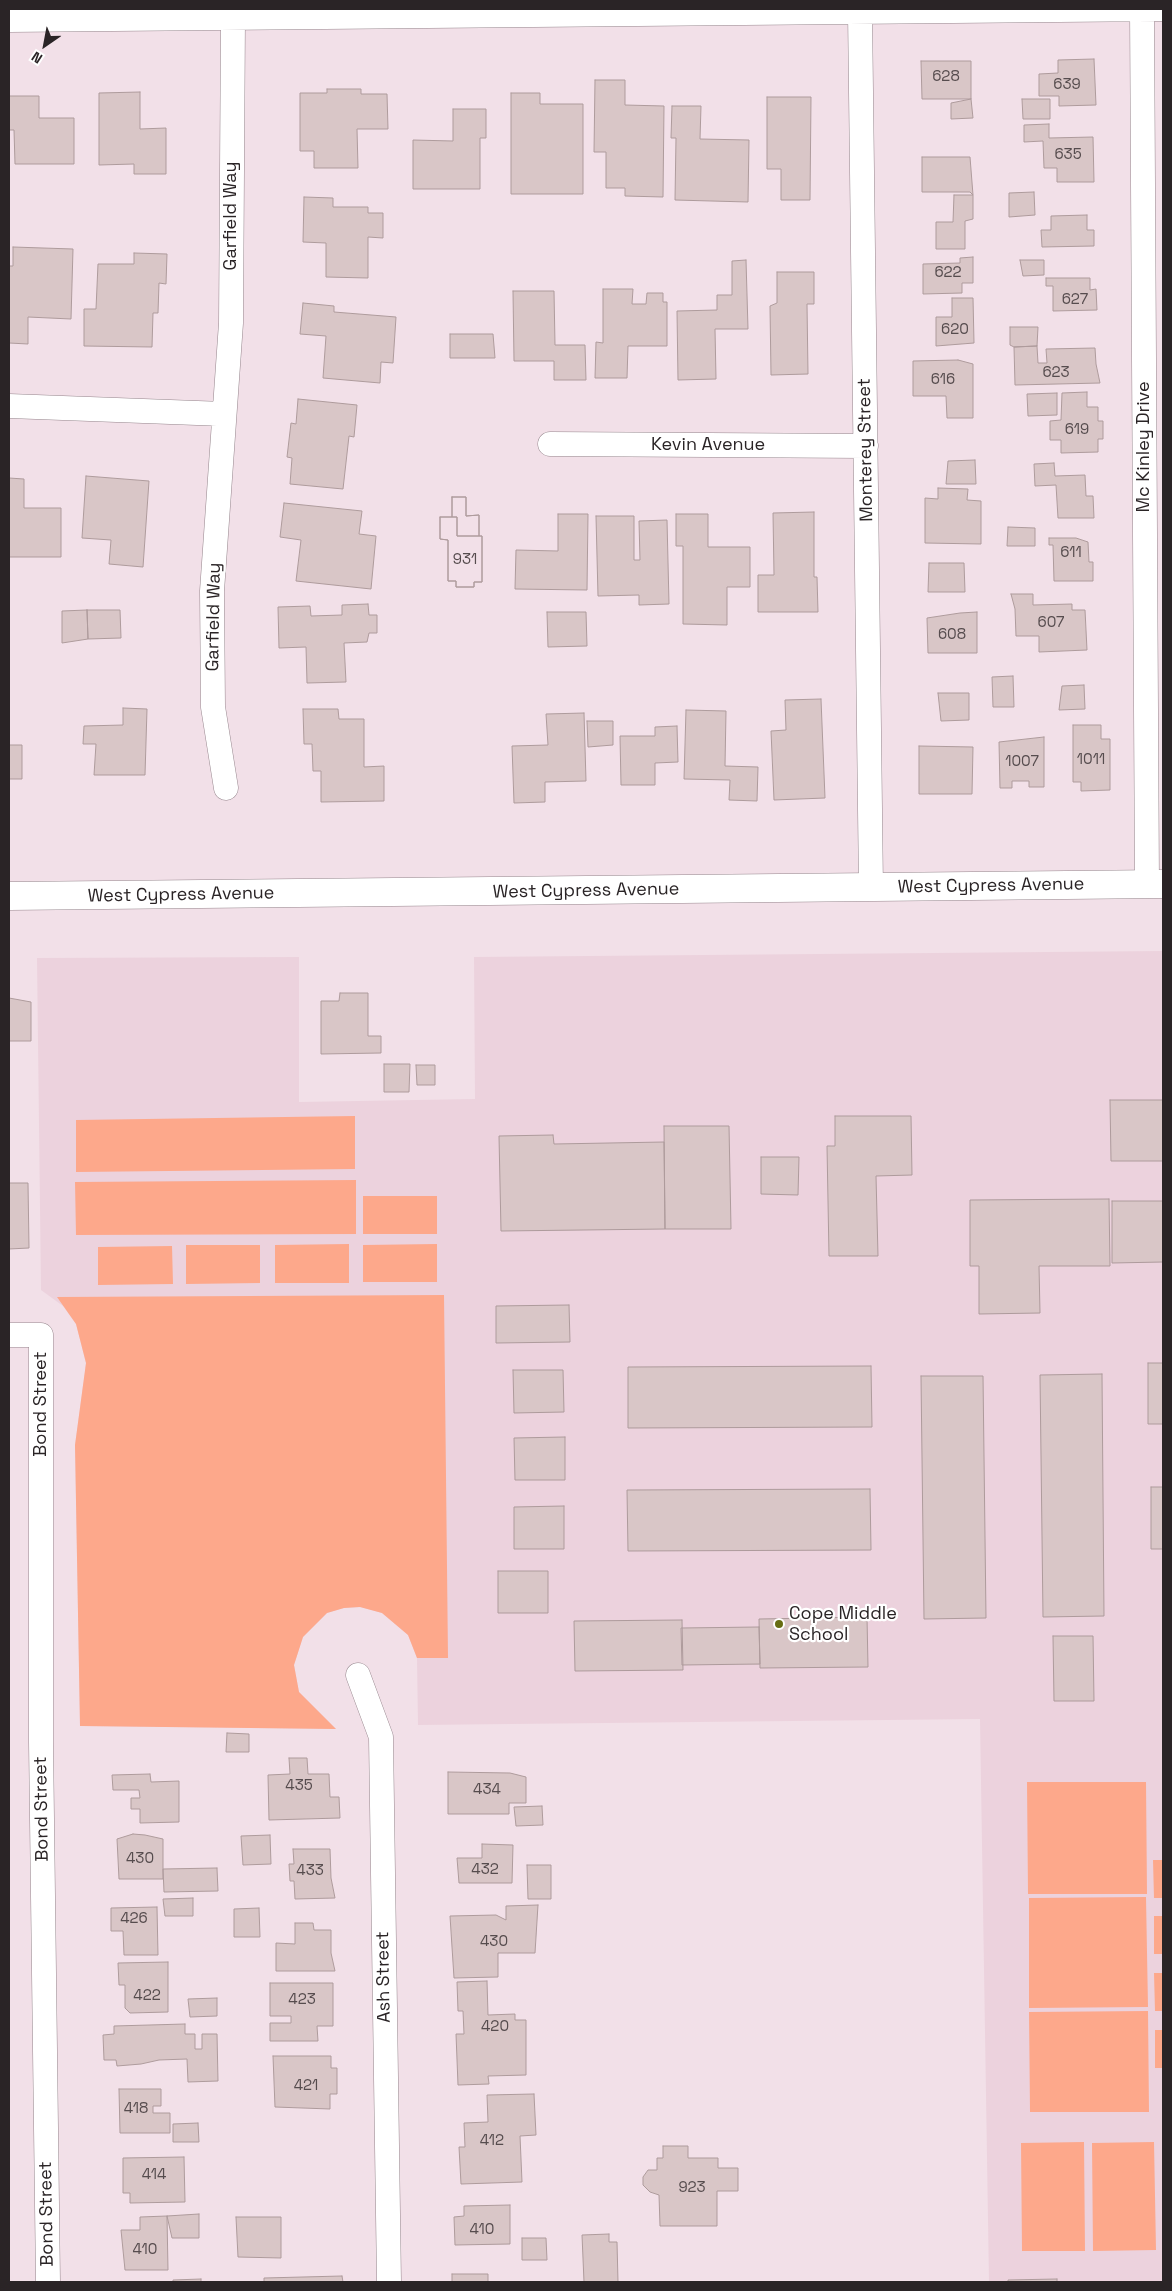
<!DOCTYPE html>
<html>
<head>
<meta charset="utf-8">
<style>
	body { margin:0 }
	#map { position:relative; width:1172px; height:2291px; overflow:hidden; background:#f2e0e8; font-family:"Space Grotesk",sans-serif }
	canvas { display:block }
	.frame { position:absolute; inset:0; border:10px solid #2a2426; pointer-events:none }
	.north { position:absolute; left:20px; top:20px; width:50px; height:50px; -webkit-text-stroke:4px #fff; paint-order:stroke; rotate:213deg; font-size:14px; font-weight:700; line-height:20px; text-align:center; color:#2a2426 }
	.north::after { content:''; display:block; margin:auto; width:18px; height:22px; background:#2a2426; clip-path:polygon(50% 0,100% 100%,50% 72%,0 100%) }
</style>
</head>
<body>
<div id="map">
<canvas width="1172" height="2291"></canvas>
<div class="frame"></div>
<div class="north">N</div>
</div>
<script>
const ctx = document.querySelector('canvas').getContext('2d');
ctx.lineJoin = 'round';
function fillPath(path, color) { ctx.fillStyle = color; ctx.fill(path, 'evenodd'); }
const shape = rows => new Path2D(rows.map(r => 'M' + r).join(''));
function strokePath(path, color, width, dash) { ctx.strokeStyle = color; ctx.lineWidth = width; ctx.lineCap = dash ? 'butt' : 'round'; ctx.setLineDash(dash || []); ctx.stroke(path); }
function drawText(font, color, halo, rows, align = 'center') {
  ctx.font = font + ' "Space Grotesk",sans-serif'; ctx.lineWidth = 4.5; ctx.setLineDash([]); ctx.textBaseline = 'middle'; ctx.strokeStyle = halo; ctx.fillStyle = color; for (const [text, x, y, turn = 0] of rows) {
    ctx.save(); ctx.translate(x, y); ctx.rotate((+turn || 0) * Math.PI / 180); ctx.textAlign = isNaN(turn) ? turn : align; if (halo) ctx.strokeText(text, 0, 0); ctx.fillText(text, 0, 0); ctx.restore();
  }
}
fillPath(shape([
	[1163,951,1163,2282,989,2282,980,1719,418,1725,417,1658,408,1635,382,1613,360,1607,344,1608,327,1613,303,1637,294,1665,299,1692,336,1729,80,1726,75,1445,86,1363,76,1324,63,1306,41,1290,37,958,299,957,299,1102,475,1099,474,957]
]), '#ecd2dd');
fillPath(shape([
	[355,1116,355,1169,76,1172,76,1120],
	[356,1180,356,1234,76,1235,75,1182],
	[363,1196,437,1196,437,1234,363,1234],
	[349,1244,349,1283,275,1283,275,1245],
	[437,1244,437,1282,363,1282,363,1245],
	[186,1245,260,1245,260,1283,186,1284],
	[172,1246,173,1284,98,1285,98,1247],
	[444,1295,448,1658,417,1658,408,1635,382,1613,360,1607,344,1608,327,1613,303,1637,294,1665,299,1692,336,1729,80,1726,75,1445,86,1363,76,1324,57,1297],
	[1027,1782,1146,1782,1147,1894,1028,1894],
	[1153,1860,1163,1860,1163,1898,1154,1898],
	[1146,1897,1148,2007,1029,2008,1029,1898],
	[1154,1916,1163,1916,1163,1954,1154,1954],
	[1154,1973,1163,1973,1163,2011,1155,2011],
	[1148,2011,1149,2112,1030,2112,1029,2012],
	[1155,2030,1163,2030,1163,2068,1155,2068],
	[1084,2142,1085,2251,1022,2251,1021,2143],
	[1154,2142,1156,2250,1093,2251,1092,2143]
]), '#fda88b');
const building = shape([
	[1094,59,1096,105,1059,106,1059,96,1039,96,1039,74,1058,73,1058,60,1094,59],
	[921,61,971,61,971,99,922,99,921,61],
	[595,80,625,80,625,105,664,106,663,197,625,196,625,188,606,188,606,152,594,152,595,80],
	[327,89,361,89,361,94,387,94,388,129,357,129,358,168,314,168,314,151,300,151,300,93,327,93,327,89],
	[140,92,140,129,166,128,166,174,134,174,134,164,99,165,99,93,140,92],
	[511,93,540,93,540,104,583,104,583,194,511,194,511,93],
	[9,96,39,96,39,118,74,118,74,164,15,164,14,130,9,130,9,96],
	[767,97,811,97,810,200,781,200,781,169,767,169,767,97],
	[971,99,973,118,951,119,951,103,971,99],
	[1022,99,1050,99,1050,119,1023,119,1022,99],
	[672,106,701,106,700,139,749,140,748,202,675,200,676,138,671,138,672,106],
	[453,109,486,109,486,138,480,138,480,189,413,189,413,140,453,141,453,109],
	[1049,124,1049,138,1093,137,1094,182,1057,182,1057,168,1044,168,1043,141,1024,142,1024,125,1049,124],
	[922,157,970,157,973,195,970,192,922,192,922,157],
	[1034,192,1035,215,1009,217,1009,193,1034,192],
	[954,195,973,195,973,219,965,221,965,249,936,249,936,222,953,222,954,195],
	[304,197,333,198,333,207,368,207,368,213,383,213,383,238,368,237,368,278,326,277,326,243,303,242,304,197],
	[1087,215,1087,230,1094,230,1094,246,1042,247,1041,230,1051,230,1051,216,1087,215],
	[13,247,73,249,71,319,28,317,28,344,9,343,9,266,13,266,13,247],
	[134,253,167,254,166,284,159,283,158,313,153,313,152,347,84,346,84,309,96,309,98,264,134,264,134,253],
	[973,257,973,283,962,283,962,293,923,294,923,264,960,263,960,258,973,257],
	[746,260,748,329,715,329,716,379,678,380,677,311,717,310,717,295,732,295,732,261,746,260],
	[1020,260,1044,260,1044,275,1023,276,1020,260],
	[777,272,814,272,814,304,807,304,808,374,771,375,770,306,777,303,777,272],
	[1046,278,1090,278,1090,290,1096,289,1097,310,1053,311,1053,286,1046,286,1046,278],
	[603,289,633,289,632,304,646,304,647,293,663,293,663,302,667,302,667,346,628,346,627,378,595,378,596,342,603,343,603,289],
	[513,291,554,291,555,345,585,345,586,380,554,380,554,361,514,361,513,291],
	[952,298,973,298,974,343,936,346,936,317,952,317,952,298],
	[303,303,334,306,334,312,396,317,393,363,381,362,380,383,323,378,326,336,300,334,303,303],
	[1010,327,1038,327,1037,346,1014,347,1010,345,1010,327],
	[450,334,493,334,495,358,450,358,450,334],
	[1037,346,1038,363,1047,363,1046,349,1095,348,1096,364,1100,383,1015,385,1014,347,1037,346],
	[958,360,973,364,973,418,947,418,946,396,913,396,913,361,958,360],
	[1087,392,1087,407,1098,407,1098,421,1103,421,1103,439,1098,439,1098,452,1061,453,1061,440,1050,440,1050,421,1061,420,1062,393,1087,392],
	[1057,393,1057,415,1028,416,1027,394,1057,393],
	[298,399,357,405,354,437,349,436,343,489,290,484,292,458,287,457,291,423,296,424,298,399],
	[975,460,976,484,946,484,948,461,975,460],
	[1054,463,1055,476,1085,475,1086,496,1093,496,1094,518,1058,518,1056,485,1035,486,1034,464,1054,463],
	[86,476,149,481,143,567,109,564,111,540,82,538,86,476],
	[9,478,24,479,24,508,61,508,61,557,9,557,9,478],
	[938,488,968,489,967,500,981,501,981,544,925,543,925,498,938,499,938,488],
	[452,497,466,497,466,516,479,515,479,536,482,536,482,582,474,582,474,587,456,587,456,581,448,581,448,540,440,539,440,517,452,517,452,497],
	[452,497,466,497,466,516,479,515,479,536,457,536,457,517,452,517,452,497],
	[284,503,362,511,359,534,376,536,371,589,296,581,301,540,280,537,284,503],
	[814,512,814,577,817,577,818,612,758,612,758,575,774,575,773,513,814,512],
	[558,514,588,514,587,590,515,589,516,550,558,551,558,514],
	[676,514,708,514,708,547,750,547,750,587,727,587,727,625,683,624,683,546,676,546,676,514],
	[596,516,634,516,634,560,640,560,639,521,667,520,669,604,639,605,639,595,598,596,596,516],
	[440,517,457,517,457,536,482,536,482,582,474,582,474,587,456,587,456,581,448,581,448,540,440,539,440,517],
	[1008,527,1035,528,1035,546,1007,546,1008,527],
	[1049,538,1076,538,1088,542,1089,562,1093,562,1093,581,1054,581,1053,545,1049,545,1049,538],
	[929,563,964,563,965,592,928,592,929,563],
	[1011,594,1033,594,1033,605,1072,604,1072,610,1085,610,1087,650,1039,652,1039,636,1016,636,1015,609,1011,594],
	[368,604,369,615,377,615,377,633,369,633,367,642,344,643,346,682,307,683,306,647,279,648,278,607,310,606,311,616,342,615,342,605,368,604],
	[87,610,88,639,62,643,62,611,87,610],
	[87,610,120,610,121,638,88,639,87,610],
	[547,612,586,612,587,646,548,647,547,612],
	[977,612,977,653,928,653,927,618,960,613,977,612],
	[1013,676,1014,707,993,707,992,677,1013,676],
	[1084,685,1085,709,1059,710,1062,686,1084,685],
	[938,693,969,693,969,720,941,721,938,693],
	[821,699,825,798,774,800,771,731,786,730,785,700,821,699],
	[123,708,147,709,145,775,94,775,96,744,83,744,84,726,123,725,123,708],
	[303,709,338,709,339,719,364,719,364,767,384,766,384,801,321,802,321,771,313,771,312,744,304,744,303,709],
	[686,710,726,711,725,766,758,767,757,801,729,800,730,780,684,779,686,710],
	[584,713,586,781,545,782,545,802,514,803,512,746,548,745,546,714,584,713],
	[9,717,9,745,22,745,22,779,9,779,9,717],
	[587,721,613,721,613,745,588,747,587,721],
	[1073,725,1101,725,1101,739,1110,739,1110,790,1081,791,1081,782,1073,782,1073,725],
	[677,726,678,762,655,763,655,785,621,785,620,736,655,736,655,727,677,726],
	[1044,737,1044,787,1029,787,1029,781,1012,781,1012,788,1000,788,999,742,1044,737],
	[919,746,973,747,972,794,919,794,919,746],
	[340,993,368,993,368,1036,381,1036,381,1053,321,1054,321,1001,339,1001,340,993],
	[9,998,31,1002,31,1041,9,1041,9,998],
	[384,1064,410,1064,409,1092,384,1092,384,1064],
	[416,1065,435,1065,435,1085,417,1085,416,1065],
	[1110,1100,1163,1100,1163,1161,1111,1161,1110,1100],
	[835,1116,911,1116,912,1175,876,1176,878,1256,829,1256,827,1146,835,1146,835,1116],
	[664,1126,729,1126,731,1229,665,1229,664,1126],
	[553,1135,554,1144,664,1142,665,1229,501,1231,499,1136,553,1135],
	[761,1157,799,1157,798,1195,761,1194,761,1157],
	[9,1183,28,1183,29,1248,9,1249,9,1183],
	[1109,1199,1110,1266,1039,1266,1040,1313,979,1314,979,1266,970,1266,970,1200,1109,1199],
	[1112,1201,1163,1201,1163,1262,1112,1263,1112,1201],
	[569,1305,570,1342,496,1343,496,1306,569,1305],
	[1148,1363,1163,1363,1163,1424,1148,1424,1148,1363],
	[871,1366,872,1427,628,1428,628,1367,871,1366],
	[513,1370,563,1370,564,1412,514,1413,513,1370],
	[1102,1374,1104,1616,1043,1617,1040,1375,1102,1374],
	[921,1376,983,1376,986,1618,924,1619,921,1376],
	[565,1437,565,1480,515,1480,514,1438,565,1437],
	[1151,1487,1163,1487,1163,1549,1151,1549,1151,1487],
	[870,1489,871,1550,628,1551,627,1490,870,1489],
	[564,1506,564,1549,514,1549,514,1507,564,1506],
	[498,1571,548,1571,548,1613,498,1613,498,1571],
	[867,1617,868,1667,760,1668,759,1619,867,1617],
	[682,1620,683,1670,575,1671,574,1621,682,1620],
	[759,1627,760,1664,682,1665,681,1628,759,1627],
	[1053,1636,1093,1636,1094,1701,1054,1701,1053,1636],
	[227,1733,249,1734,249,1752,226,1752,227,1733],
	[289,1758,307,1758,308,1774,329,1774,330,1797,339,1797,340,1818,269,1820,268,1775,290,1774,289,1758],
	[448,1772,510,1773,526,1777,526,1803,509,1803,509,1814,448,1814,448,1772],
	[150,1774,151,1782,179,1781,179,1822,140,1823,140,1809,131,1809,131,1798,140,1798,139,1790,113,1790,112,1775,150,1774],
	[542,1806,543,1825,516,1826,514,1807,542,1806],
	[133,1834,145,1835,163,1839,163,1879,119,1879,117,1839,133,1834],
	[270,1835,271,1864,243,1865,241,1836,270,1835],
	[482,1844,513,1845,512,1883,459,1883,457,1858,482,1858,482,1844],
	[293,1849,330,1849,331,1878,335,1898,295,1899,294,1881,290,1881,289,1864,294,1864,293,1849],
	[527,1865,551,1865,551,1899,528,1899,527,1865],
	[217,1868,218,1891,164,1892,163,1869,217,1868],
	[193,1898,193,1916,165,1916,163,1899,193,1898],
	[538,1905,535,1953,498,1953,498,1977,454,1978,450,1916,496,1915,506,1920,506,1906,538,1905],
	[157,1907,158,1955,124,1955,123,1931,111,1931,111,1908,157,1907],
	[259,1908,260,1937,234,1937,234,1909,259,1908],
	[295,1923,313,1923,314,1930,331,1930,331,1953,335,1971,276,1971,276,1943,295,1944,295,1923],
	[168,1962,168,2012,130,2013,125,2008,125,1985,119,1985,118,1963,168,1962],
	[487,1981,488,2015,515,2014,515,2020,526,2020,526,2075,488,2076,489,2084,458,2085,456,2034,464,2034,463,2011,458,2011,457,1982,487,1981],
	[270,1983,333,1983,333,2026,317,2026,318,2041,270,2041,270,2023,291,2023,291,2016,270,2016,270,1983],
	[217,1998,217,2016,190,2017,188,1999,217,1998],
	[185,2024,185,2034,195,2034,195,2049,202,2049,202,2034,217,2034,218,2081,188,2082,187,2059,159,2060,141,2064,117,2066,116,2060,104,2060,103,2035,114,2034,114,2026,185,2024],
	[273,2056,331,2056,331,2068,337,2068,337,2094,330,2094,330,2109,275,2107,273,2056],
	[119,2089,161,2089,161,2106,153,2106,153,2113,170,2113,170,2133,120,2133,119,2089],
	[534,2094,536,2135,520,2136,522,2182,461,2184,459,2147,465,2147,464,2123,488,2122,487,2095,534,2094],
	[198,2123,199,2142,173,2142,173,2124,198,2123],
	[663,2146,688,2146,688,2158,718,2158,718,2168,738,2168,738,2191,717,2191,717,2226,660,2226,659,2195,650,2192,643,2185,643,2177,648,2170,657,2170,657,2158,663,2158,663,2146],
	[184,2157,185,2202,130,2203,130,2193,123,2193,123,2158,184,2157],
	[510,2205,510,2244,455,2245,454,2217,464,2216,464,2206,510,2205],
	[199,2214,199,2238,172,2238,167,2216,199,2214],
	[167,2216,168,2270,125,2270,121,2230,140,2230,140,2217,167,2216],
	[236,2217,281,2217,281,2258,238,2257,236,2217],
	[609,2234,609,2242,617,2242,618,2282,584,2282,582,2235,609,2234],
	[522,2238,546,2238,547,2260,522,2260,522,2238],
	[452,2274,488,2274,488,2282,452,2282,452,2274],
	[342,2276,343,2282,264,2282,264,2278,342,2276],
	[201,2279,201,2282,173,2282,173,2280,201,2279],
	[1057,2279,1057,2282,1008,2282,1008,2280,1057,2279]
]);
fillPath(building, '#d9c6c7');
strokePath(building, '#ae9b9c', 1);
const street = shape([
	[1142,9,1147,884],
	[860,12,871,888],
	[9,20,1163,9],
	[9,406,224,414],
	[550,444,866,446],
	[226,788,213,707,212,591,231,323,233,18],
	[9,1335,41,1335,41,1742,48,2282],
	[358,1675,381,1737,389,2282]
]);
const secondary = shape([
	[9,896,1163,884]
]);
strokePath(street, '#96868d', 25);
strokePath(secondary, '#96868d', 29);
strokePath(street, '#fff', 24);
strokePath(secondary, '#fff', 28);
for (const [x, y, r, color] of [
	[779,1624,5,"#666d12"]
]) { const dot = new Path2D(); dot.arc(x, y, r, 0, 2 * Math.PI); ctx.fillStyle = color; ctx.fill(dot); strokePath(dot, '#fff', 2); }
drawText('15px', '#564c4e', null, [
	["628",946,77],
	["639",1067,85],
	["635",1068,155],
	["622",948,273],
	["627",1075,300],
	["620",955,330],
	["623",1056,373],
	["616",943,380],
	["619",1077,430],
	["611",1071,553],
	["931",465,560],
	["607",1051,623],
	["608",952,635],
	["1011",1091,760],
	["1007",1022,762],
	["435",299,1786],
	["434",487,1790],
	["430",140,1859],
	["432",485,1870],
	["433",310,1871],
	["426",134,1919],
	["430",494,1942],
	["422",147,1996],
	["423",302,2000],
	["420",495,2027],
	["421",306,2086],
	["418",136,2109],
	["412",492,2141],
	["414",154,2175],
	["923",692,2188],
	["410",482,2230],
	["410",145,2250]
]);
drawText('18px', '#2a2426', '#fff', [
	["Garfield Way",231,216,-90],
	["Kevin Avenue",708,445],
	["Mc Kinley Drive",1144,447,-90],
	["Monterey Street",866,450,-91],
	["Garfield Way",214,617,-89],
	["West Cypress Avenue",991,886,-1],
	["West Cypress Avenue",586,891,-1],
	["West Cypress Avenue",181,895,-1],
	["Bond Street",41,1404,-90],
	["Bond Street",42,1809,-91],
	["Ash Street",384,1977,-91],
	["Bond Street",47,2214,-91]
]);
drawText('18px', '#2a2426', '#fff', [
	["Cope Middle",789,1614],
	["School",789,1635]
], 'left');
</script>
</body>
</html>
